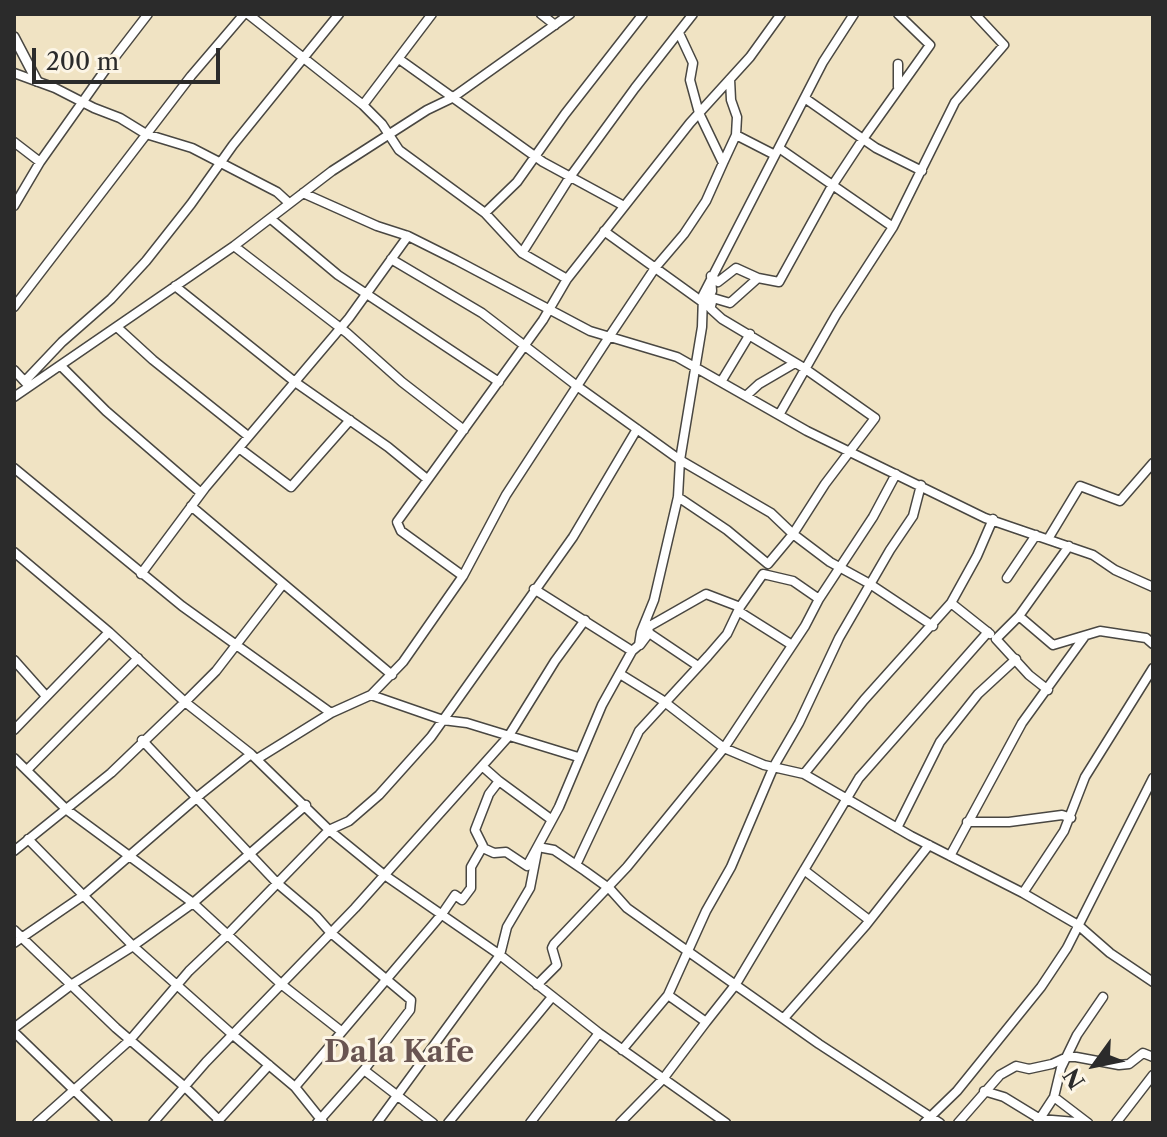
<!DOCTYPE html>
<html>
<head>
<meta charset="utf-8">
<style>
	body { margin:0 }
	#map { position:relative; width:1167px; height:1137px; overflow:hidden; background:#f0e3c3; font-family:"Libre Caslon Text",serif }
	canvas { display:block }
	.frame { position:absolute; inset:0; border:16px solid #2b2b2b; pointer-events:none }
	.north { position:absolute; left:1055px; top:1025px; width:80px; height:80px; -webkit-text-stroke:6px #fcf5e5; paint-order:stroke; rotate:237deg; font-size:22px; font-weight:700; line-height:32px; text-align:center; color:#2b2b2b }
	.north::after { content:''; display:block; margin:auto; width:28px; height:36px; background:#2b2b2b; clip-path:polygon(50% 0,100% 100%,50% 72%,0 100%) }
	.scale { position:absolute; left:32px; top:48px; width:188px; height:36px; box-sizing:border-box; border:4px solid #2b2b2b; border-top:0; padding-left:10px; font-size:24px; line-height:28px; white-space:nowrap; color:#2b2b2b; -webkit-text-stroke:6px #fcf5e5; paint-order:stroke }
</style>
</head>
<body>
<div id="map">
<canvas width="1167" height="1137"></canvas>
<div class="frame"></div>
<div class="north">N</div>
<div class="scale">200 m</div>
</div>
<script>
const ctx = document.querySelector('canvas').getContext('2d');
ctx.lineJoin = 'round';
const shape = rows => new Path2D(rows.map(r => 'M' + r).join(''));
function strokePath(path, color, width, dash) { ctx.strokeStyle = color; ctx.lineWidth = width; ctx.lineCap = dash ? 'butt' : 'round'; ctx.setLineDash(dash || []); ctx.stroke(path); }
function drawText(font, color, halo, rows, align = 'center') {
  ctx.font = font + ' "Libre Caslon Text",serif'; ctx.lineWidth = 6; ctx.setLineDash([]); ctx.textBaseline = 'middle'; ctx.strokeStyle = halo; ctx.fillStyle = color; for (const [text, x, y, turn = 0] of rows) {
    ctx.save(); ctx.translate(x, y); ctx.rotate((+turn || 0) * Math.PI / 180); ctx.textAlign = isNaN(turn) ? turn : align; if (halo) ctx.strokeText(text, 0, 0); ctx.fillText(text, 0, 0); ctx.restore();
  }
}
const minor = shape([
	[248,14,363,105,382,124,399,150,485,213,522,253,567,279],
	[541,14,555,25],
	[399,59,543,162,624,206],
	[14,73,55,88,94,108,120,118,146,134,192,148,277,192,289,203],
	[898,87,898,64],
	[806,99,863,139,930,45,898,14],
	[363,105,432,14],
	[736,135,775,155],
	[14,142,40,162],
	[779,148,893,227],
	[723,163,736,135,737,117,731,100,730,79],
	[303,193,377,226,408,236,456,260,590,331,677,357,807,431,985,518,1093,555,1115,570,1153,587],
	[14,206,40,162,108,66,148,14],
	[485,213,517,182,565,114,643,14],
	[271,219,338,275,499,382],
	[604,231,701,301],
	[234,246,347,333,402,382,464,430],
	[522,253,570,177,635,88,693,14],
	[391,259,482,313,577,386,680,460,771,513,793,534,830,562,870,584,933,626],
	[175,286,295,382,388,447,427,479],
	[711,306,713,298,730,303,758,278],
	[14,307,191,76,244,14],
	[118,328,153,360,248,436],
	[62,367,106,411,201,493],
	[14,370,27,384],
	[25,381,62,342,111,299,146,261,191,204,233,145,339,14],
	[721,382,750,334],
	[747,395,759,384,795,363],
	[14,397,234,246,332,171,427,110,452,98,570,14],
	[779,415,836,315,893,227,955,102,1004,45,975,14],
	[239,448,291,487,350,420],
	[14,468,182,606,331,713],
	[678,497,727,530,768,564,793,534,825,484,875,418,804,368,722,319,711,309,706,303,712,291,711,276,718,282,736,268,758,278,779,282,832,186,863,139,876,148,922,171],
	[191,506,392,675],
	[1048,539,1080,486,1120,501,1153,463],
	[14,552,109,632,185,702,251,754,329,830,383,874,500,955,599,1033,726,1123],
	[141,574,205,488,349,318,408,236],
	[463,576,401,531,397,522,543,320,567,279,690,123,750,57,781,14],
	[1007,578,1036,535],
	[534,589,632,651],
	[951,603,990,634],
	[1019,616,1069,546],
	[649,633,698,666],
	[640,645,649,633,648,627,706,594,740,607,763,574,793,581,819,599],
	[14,660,46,696],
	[620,674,662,700,724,748,764,765,804,774,911,836,1023,893,1078,925,1110,953,1153,982],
	[1048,690,1029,675,996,639,1019,616,1053,645,1100,631,1146,638,1153,644],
	[371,695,443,720,467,723,578,757],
	[14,730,109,632],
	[142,740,277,883,316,916,331,933,411,1000,410,1010,364,1070,317,1123],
	[14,758,67,810,193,903,281,984,341,1031],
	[257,759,331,713,371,695,403,662,463,576,506,495,609,337,655,268,684,234,706,201,723,163,699,113,690,80,693,63,679,33],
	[27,770,138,658],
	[804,774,864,700,951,603,977,556,993,519],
	[499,781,552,820],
	[967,822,1009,822,1062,815,1071,818],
	[897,828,940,742,978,694,1016,659],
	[28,839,133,946,233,1035,295,1087,323,1122],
	[538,847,554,850,585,871,610,889,627,908,662,933,819,1044,940,1123],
	[483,848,494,853,506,852,527,866,559,807,602,705,632,651,639,645,641,632,654,600,678,497,680,460,702,327,703,295,823,62,854,14],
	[14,851,111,773,185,702,216,671,283,584],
	[950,856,1022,723,1085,636],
	[576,865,639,731,708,656,727,634,738,611,792,645],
	[804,870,869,920],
	[1023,893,1064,831,1085,777,1153,668],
	[14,930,116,1028,185,1087,219,1120],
	[14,943,84,895,201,794,251,754],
	[537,985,557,965,552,948,554,944,627,867,724,748,805,626,819,599,873,517,896,474],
	[668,995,706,1022,736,984,859,778,988,632],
	[784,1018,866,925,929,845],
	[14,1028,71,985,133,946,193,903,306,805],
	[14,1032,108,1123],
	[622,1050,668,995,706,911,731,867,774,766,799,723,839,638,890,550,913,516,921,485],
	[364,1070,433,1123],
	[295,1087,442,914,455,895,462,900,471,888,471,867,483,846,475,830,489,794,499,781,482,766],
	[984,1091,1004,1097,1040,1119,1088,1123],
	[1054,1097,1088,1123],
	[217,1122,269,1065],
	[37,1123,130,1040,189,971,228,934,329,830,349,821,379,795,431,737,573,537,637,429],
	[153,1123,206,1062,355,908,508,737,555,661,585,620],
	[377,1123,500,955,507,927,530,888,537,852],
	[448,1123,552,997],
	[530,1123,599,1033],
	[620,1123,663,1079,706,1022],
	[924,1123,957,1091,1041,987,1067,948,1153,778],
	[958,1123,1000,1075,1016,1066,1029,1069,1052,1064,1067,1057,1076,1057,1119,1065,1129,1064,1143,1053,1153,1057],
	[1037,1123,1054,1097,1061,1068,1077,1035,1103,997],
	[1116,1123,1153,1075]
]);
const tertiary = shape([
	[14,37,37,81]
]);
strokePath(minor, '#494742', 11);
strokePath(tertiary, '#494742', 12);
strokePath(minor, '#fff', 8);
strokePath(tertiary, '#fff', 9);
drawText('bold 30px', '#695552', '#fcf5e5', [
	["Dala Kafe",399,1053]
]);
</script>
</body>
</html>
